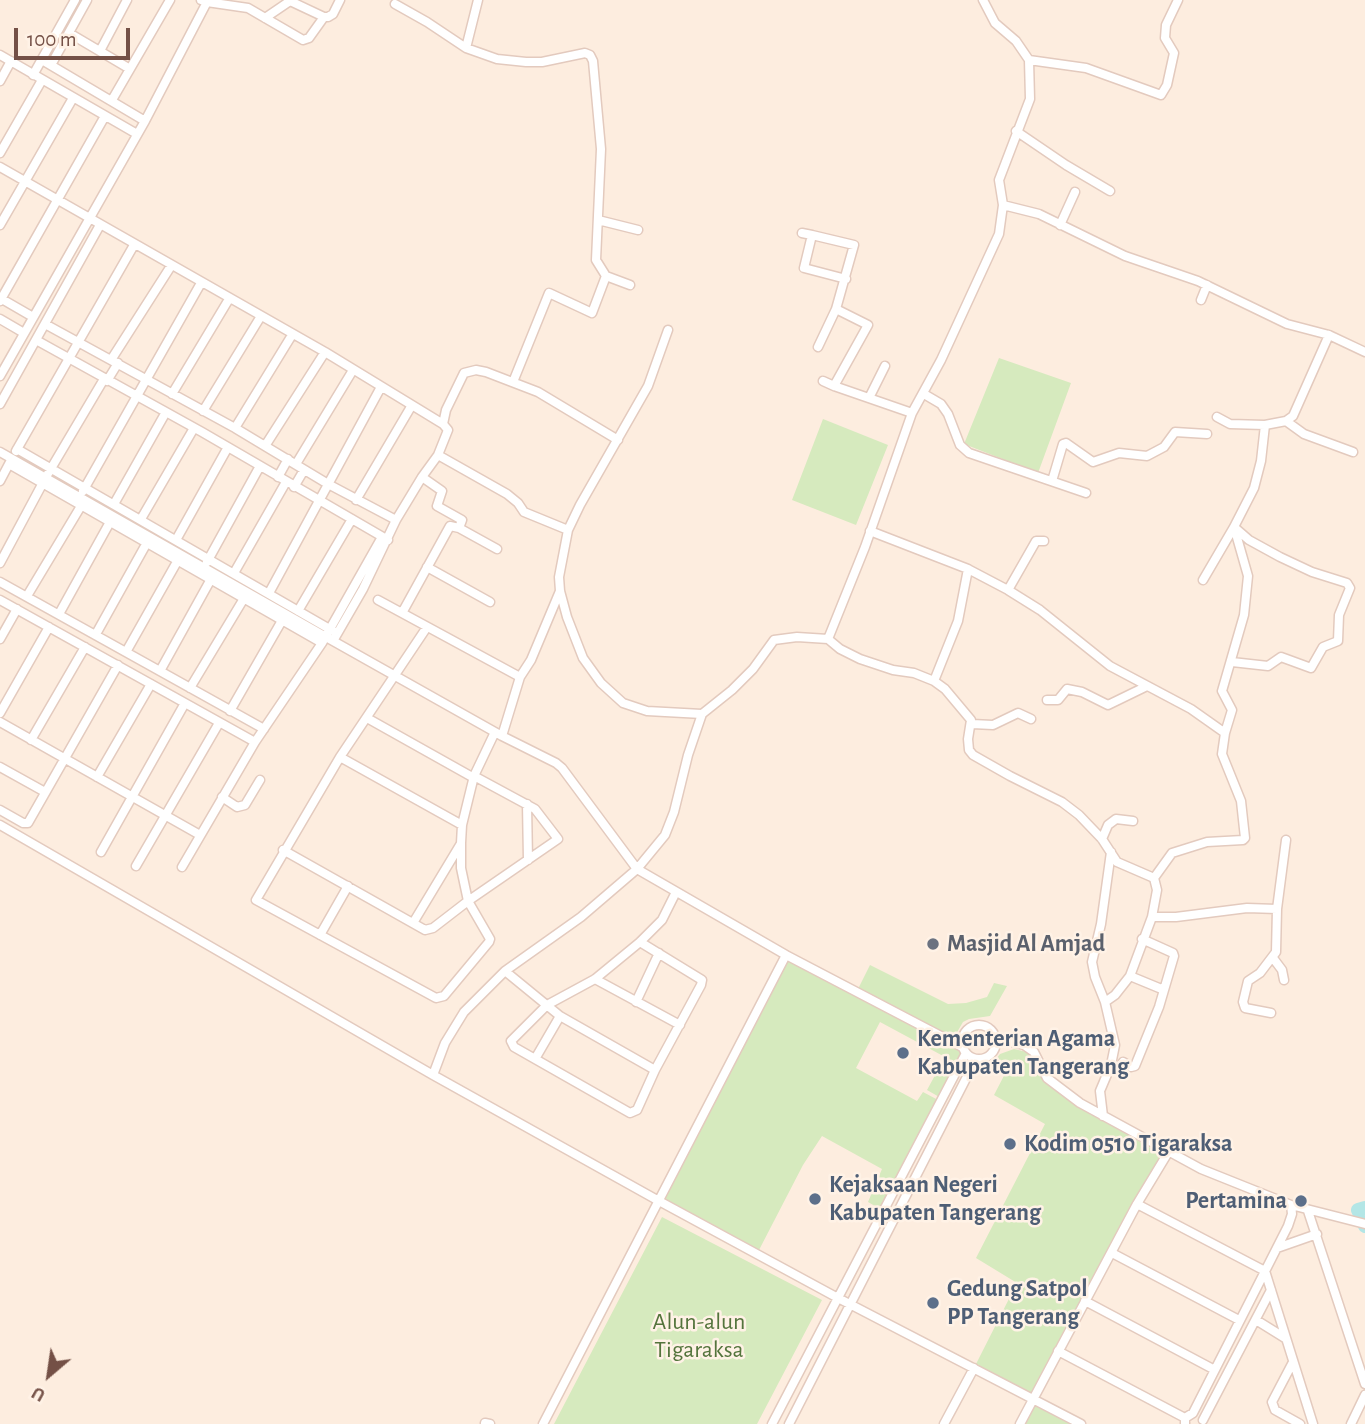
<!DOCTYPE html>
<html>
<head>
<meta charset="utf-8">
<style>
	body { margin:0 }
	#map { position:relative; width:1365px; height:1424px; overflow:hidden; background:#fdeddf; font-family:"Alegreya Sans",sans-serif }
	canvas { display:block }
	.north { position:absolute; left:14px; top:1340px; width:70px; height:70px; -webkit-text-stroke:5px #fff2e6; paint-order:stroke; rotate:209deg; font-size:19px; font-weight:700; line-height:28px; text-align:center; color:#745046 }
	.north::after { content:''; display:block; margin:auto; width:24px; height:32px; background:#745046; clip-path:polygon(50% 0,100% 100%,50% 72%,0 100%) }
	.scale { position:absolute; left:14px; top:28px; width:116px; height:32px; box-sizing:border-box; border:4px solid #745046; border-top:0; padding-left:9px; font-size:21px; line-height:24px; white-space:nowrap; color:#745046; -webkit-text-stroke:5px #fff2e6; paint-order:stroke }
</style>
</head>
<body>
<div id="map">
<canvas width="1365" height="1424"></canvas>
<div class="north">U</div>
<div class="scale">100 m</div>
</div>
<script>
const ctx = document.querySelector('canvas').getContext('2d');
ctx.lineJoin = 'round';
function fillPath(path, color) { ctx.fillStyle = color; ctx.fill(path, 'evenodd'); }
const shape = rows => new Path2D(rows.map(r => 'M' + r).join(''));
function strokePath(path, color, width, dash) { ctx.strokeStyle = color; ctx.lineWidth = width; ctx.lineCap = dash ? 'butt' : 'round'; ctx.setLineDash(dash || []); ctx.stroke(path); }
function drawText(font, color, halo, rows, align = 'center') {
  ctx.font = font + ' "Alegreya Sans",sans-serif'; ctx.lineWidth = 5; ctx.setLineDash([]); ctx.textBaseline = 'middle'; ctx.strokeStyle = halo; ctx.fillStyle = color; for (const [text, x, y, turn = 0] of rows) {
    ctx.save(); ctx.translate(x, y); ctx.rotate((+turn || 0) * Math.PI / 180); ctx.textAlign = isNaN(turn) ? turn : align; if (halo) ctx.strokeText(text, 0, 0); ctx.fillText(text, 0, 0); ctx.restore();
  }
}
fillPath(shape([
	[999,358,1071,383,1038,473,964,444],
	[823,419,888,445,856,525,792,500],
	[787,957,961,1047,964,1054,941,1098,927,1090,945,1057,880,1022,856,1068,917,1101,923,1092,940,1101,882,1210,868,1202,882,1169,822,1136,803,1165,759,1250,663,1199],
	[870,965,948,1004,966,1003,987,997,994,983,1007,986,990,1016,969,1019,963,1022,956,1034,949,1036,858,989],
	[1014,1049,1027,1052,1033,1056,1079,1107,1163,1155,1034,1397,975,1366,1017,1283,976,1258,1045,1124,994,1095,1008,1068,996,1059,1000,1054],
	[662,1217,822,1300,757,1424,554,1424],
	[1035,1405,1070,1424,1025,1424]
]), '#d6eabe');
strokePath(shape([
	[1365,1208,1358,1210,1365,1226]
]), '#b3e6e6', 14);
const street = shape([
	[983,0,995,23,1016,41,1029,60,1030,99,999,180,1003,205,999,234,941,360,912,413,865,547,828,639,840,649,860,659,893,670,914,673,934,681,945,689,971,720,968,739,969,750,973,755,1010,776,1062,802,1079,815,1102,839,1117,862,1154,878],
	[207,2,248,8,303,40,309,38,324,17],
	[395,4,427,22,466,48,478,0],
	[265,18,290,1,324,17,328,17,333,14,340,0],
	[69,33,130,69],
	[466,48,497,59,526,62,542,62,585,53,590,55,593,61,601,149,596,260,606,276,630,285],
	[100,51,127,0],
	[0,55,137,134],
	[42,60,145,121],
	[1029,60,1086,68,1161,95,1167,85,1174,53,1165,38,1166,25,1178,0],
	[51,65,87,0],
	[33,75,75,0],
	[0,81,11,61],
	[112,100,170,0],
	[1016,131,1066,165,1110,191],
	[0,153,42,80],
	[0,167,325,352,443,424,448,430,438,455,422,477,396,520,363,589,333,641],
	[1003,205,1039,214,1125,256,1198,281,1287,324,1329,335,1365,352],
	[598,220,638,230],
	[0,225,73,98],
	[1060,225,1075,192],
	[802,233,812,235,804,268,846,279],
	[812,235,854,245,836,309,868,325,834,386,912,413],
	[0,298,33,317],
	[1201,300,1207,285],
	[0,301,105,116],
	[0,319,24,333],
	[45,324,235,428,328,484,396,520],
	[668,330,648,386,580,505,568,530,559,577,560,591,567,617,583,658,601,683,623,703,647,711,702,714],
	[36,340,202,432,388,540],
	[818,347,836,309],
	[111,360,171,266],
	[0,376,145,121,207,2,201,0],
	[107,381,118,363],
	[823,381,834,386],
	[513,382,549,293,592,313,606,276],
	[172,394,229,299],
	[924,394,941,404,948,414,960,445,969,453,1086,493],
	[869,398,885,366],
	[0,404,100,225],
	[203,411,261,316],
	[1217,417,1230,424,1265,425,1286,421,1293,416,1329,335],
	[1286,421,1304,434,1353,452],
	[443,424,446,410,464,373,476,370,486,372,538,392,618,440],
	[235,428,292,335],
	[265,446,325,352],
	[17,449,333,631],
	[16,451,134,245],
	[0,452,326,637,502,736,556,763,562,768,637,869,786,955,962,1047],
	[438,455,507,494,518,503,524,512,568,530],
	[9,464,322,643],
	[296,464,353,370],
	[278,477,288,459],
	[422,477,442,491,437,506,462,520,459,528],
	[0,481,10,462],
	[1052,481,1063,444,1066,443,1093,462,1119,453,1147,456,1164,447,1175,432,1207,434],
	[294,487,304,470],
	[83,491,201,283],
	[356,500,412,405],
	[114,504,166,412],
	[141,519,194,428],
	[870,531,968,569,1008,590,1040,610,1110,666,1191,709,1225,733,1222,754,1241,801,1245,838,1243,840,1207,842,1172,853,1154,878],
	[176,540,228,447],
	[207,562,260,466],
	[0,563,46,477,104,379],
	[427,567,490,602],
	[234,573,286,482],
	[1203,580,1234,527,1248,576,1244,615,1222,691,1232,710,1225,733],
	[0,582,264,729],
	[1008,590,1036,541,1044,541],
	[269,593,381,387],
	[27,596,81,506],
	[0,600,255,742],
	[378,600,520,677,502,736],
	[298,611,352,519],
	[402,613,450,526,459,528,497,549],
	[59,614,110,522],
	[427,627,340,757,256,900,436,998,444,996,489,942,490,939,468,901,461,868,461,843,462,825,474,776,495,732],
	[96,634,149,539],
	[0,639,17,609],
	[126,652,178,560],
	[1232,662,1268,666,1281,657,1311,668,1323,647,1338,641,1339,615,1350,588,1347,583,1312,572,1280,557,1249,540,1234,527,1254,488,1261,461,1265,425],
	[160,671,211,579],
	[520,677,531,660,560,591],
	[934,681,958,621,968,569],
	[190,688,246,595],
	[1047,700,1058,700,1067,689,1082,692,1108,705,1145,687],
	[230,711,284,617],
	[0,713,49,627],
	[367,718,474,778],
	[0,722,200,835],
	[972,724,993,725,1018,713,1031,719],
	[31,740,85,647],
	[340,757,462,825],
	[0,767,45,792],
	[97,777,151,684],
	[222,797,237,807,245,805,260,780],
	[527,804,528,860],
	[0,810,23,823,28,823,118,665],
	[0,825,433,1075,659,1201,838,1298,1081,1424],
	[1102,839,1108,825,1116,819,1133,821],
	[283,850,425,930,433,928,468,901,558,839,535,809,474,776],
	[101,852,185,703],
	[136,866,219,723],
	[182,867,255,742,322,643,382,537],
	[1152,917,1176,917,1247,908,1277,909],
	[413,923,460,845],
	[320,935,348,886],
	[640,942,702,980,701,985,655,1070,637,1110,630,1113,514,1047,511,1041,547,1005,595,979,640,942,662,920,676,892],
	[1273,958,1282,970,1284,980],
	[505,971,560,1016,655,1070],
	[1130,976,1164,990],
	[595,979,680,1025],
	[636,1002,659,953],
	[1105,1002,1115,995,1130,976,1152,917,1157,890,1154,878],
	[1271,1013,1245,1008,1243,1002,1248,981,1260,973,1276,952,1277,909,1286,840],
	'962 1042a17 17 0 1 1 34 0a17 17 0 1 1-34 0Z',
	[997,1039,1024,1045,1034,1052,1047,1078,1080,1103,1201,1169,1291,1205,1365,1224],
	[535,1059,560,1016],
	[1123,1062,1131,1067,1135,1066,1159,1007,1174,956,1173,953,1142,939],
	[433,1075,445,1043,464,1012,505,971,581,917,637,869,665,835,674,812,688,755,702,714,732,690,753,669,774,640,797,637,828,639],
	[1103,1116,1100,1091,1111,1065,1115,1045,1105,1002,1095,977,1092,962,1101,924,1111,852],
	[1137,1204,1265,1271,1313,1424],
	[1308,1211,1365,1384],
	[1277,1248,1317,1234],
	[1112,1253,1239,1320],
	[1085,1301,1213,1369],
	[1256,1320,1285,1338],
	[1058,1351,1185,1418],
	[1293,1362,1272,1402,1275,1410,1300,1424],
	[1203,1420,1271,1290],
	[485,1423,490,1424],
	[543,1424,786,955],
	[772,1424,966,1053],
	[789,1424,976,1059],
	[944,1424,974,1368],
	[1020,1424,1137,1204,1169,1151],
	[1185,1424,1185,1418,1193,1413,1288,1226,1292,1214,1291,1205],
	[1351,1424,1365,1395]
]);
strokePath(street, '#e3cabe', 11);
strokePath(street, '#fff', 8);
for (const [x, y, r, color] of [
	[933,944,7,"#6b7280"],
	[903,1053,7,"#5c6f8a"],
	[1010,1144,7,"#5c6f8a"],
	[815,1199,7,"#5c6f8a"],
	[1301,1201,7,"#5c6f8a"],
	[933,1303,7,"#5c6f8a"]
]) { const dot = new Path2D(); dot.arc(x, y, r, 0, 2 * Math.PI); ctx.fillStyle = color; ctx.fill(dot); strokePath(dot, '#fff2e6', 2.5); }
drawText('bold 24px', '#5b616d', '#fff2e6', [
	["Masjid Al Amjad",947,944]
], 'left');
drawText('bold 24px', '#4e5e75', '#fff2e6', [
	["Kementerian Agama",917,1039],
	["Kabupaten Tangerang",917,1067],
	["Kodim 0510 Tigaraksa",1024,1144],
	["Kejaksaan Negeri",829,1185],
	["Kabupaten Tangerang",829,1213],
	["Pertamina",1287,1201,"right"],
	["Gedung Satpol",947,1289],
	["PP Tangerang",947,1317]
], 'left');
drawText('24px', '#54743c', '#fff2e6', [
	["Alun-alun",699,1322],
	["Tigaraksa",699,1350]
]);
</script>
</body>
</html>
